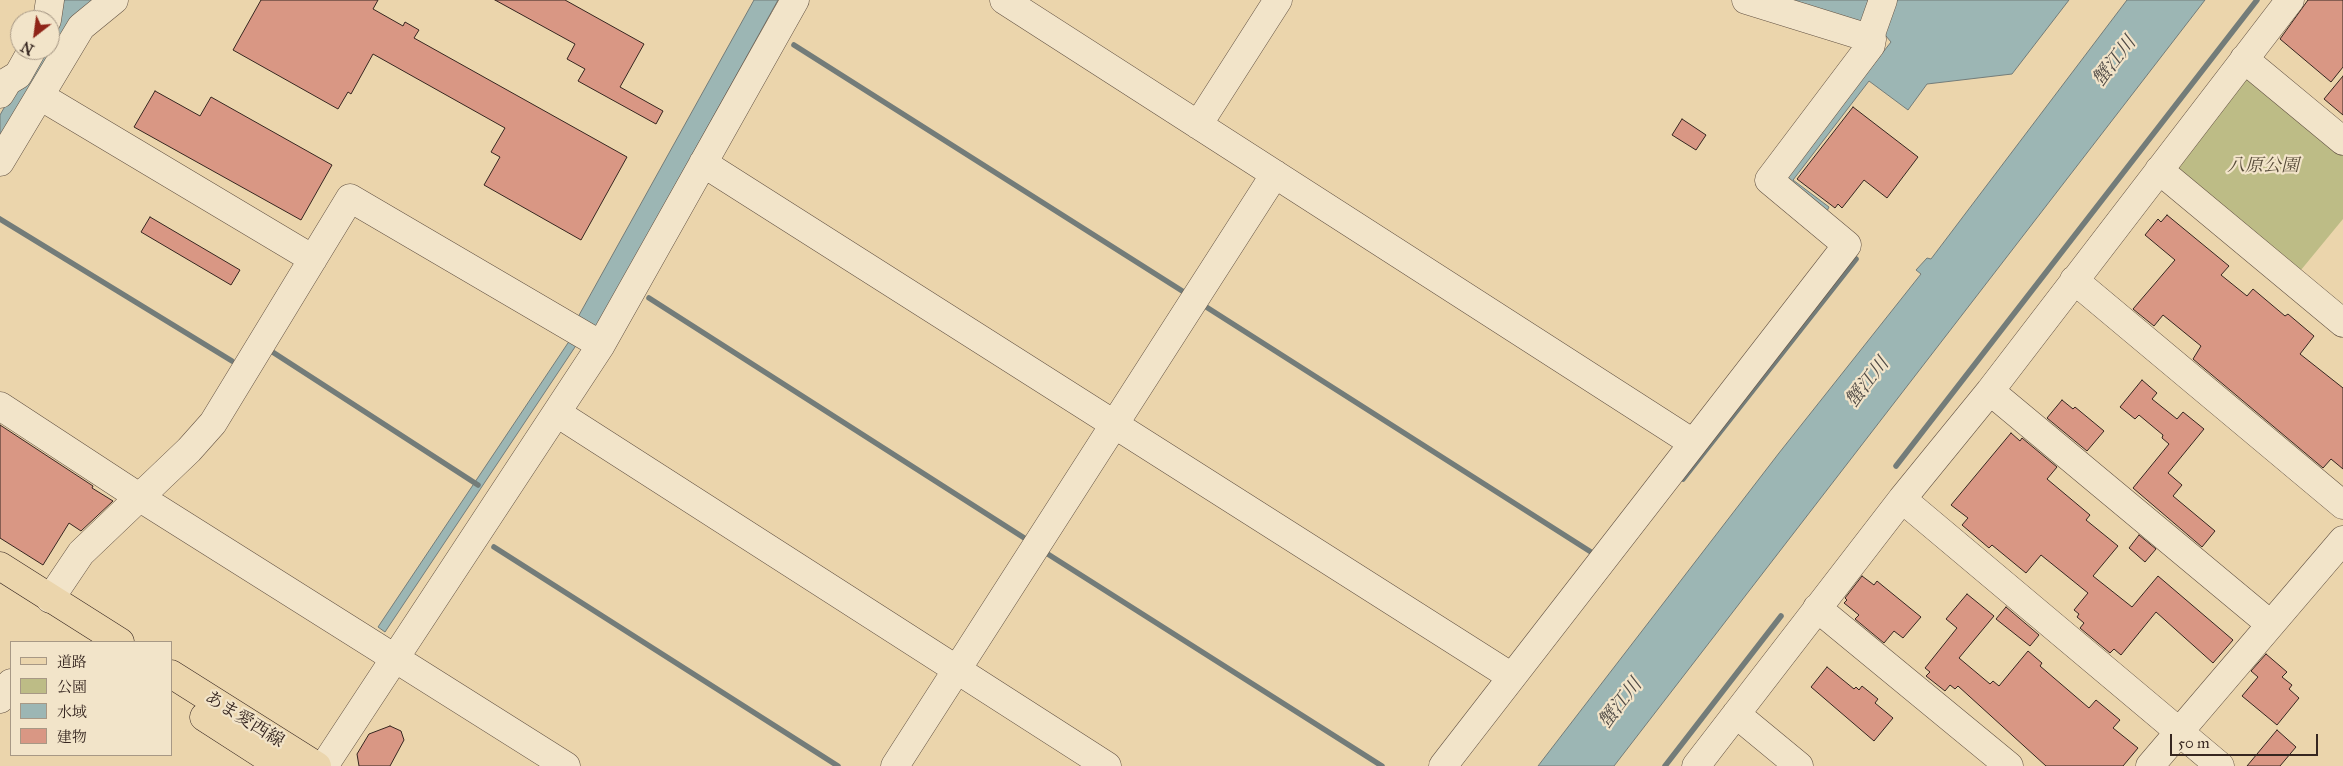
<!DOCTYPE html>
<html>
<head>
<meta charset="utf-8">
<style>
	body { margin:0 }
	#map { position:relative; width:2343px; height:766px; overflow:hidden; background:#ebd5ac; font-family:"IM FELL Great Primer","Noto Serif JP",serif }
	canvas { display:block }
	.legend { position:absolute; left:10px; top:641px; width:162px; height:115px; box-sizing:border-box; background:#f2e4c9; border:1px solid #a79885; margin:0; padding:6px 9px; list-style:none; font-size:15px; color:#362620 }
	.legend li { display:flex; align-items:center; gap:10px; height:25px }
	.legend b { width:25px; border:1px solid #a79885 }
	.north { position:absolute; left:10px; top:10px; width:50px; height:50px; box-sizing:border-box; background:#f2e4c9; border:1px solid #a79885; border-radius:50%; rotate:210deg; font-size:14px; font-weight:700; line-height:20px; text-align:center; color:#362620 }
	.north::after { content:''; display:block; margin:auto; width:18px; height:22px; background:#8f2418; clip-path:polygon(50% 0,100% 100%,50% 72%,0 100%) }
	.scale { position:absolute; left:2170px; top:734px; width:148px; height:22px; box-sizing:border-box; border:2px solid #362620; border-top:0; padding-left:6px; font-size:15px; line-height:18px; white-space:nowrap; color:#362620; -webkit-text-stroke:4px #f2e4c9; paint-order:stroke }
</style>
</head>
<body>
<div id="map">
<canvas width="2343" height="766"></canvas>
<ul class="legend">
<li><b style="height:6px;background:#ebd5ac"></b>道路</li>
<li><b style="height:14px;background:#bdbc86"></b>公園</li>
<li><b style="height:14px;background:#9cb6b4"></b>水域</li>
<li><b style="height:14px;background:#d99784"></b>建物</li>
</ul>
<div class="north">N</div>
<div class="scale">50 m</div>
</div>
<script>
const ctx = document.querySelector('canvas').getContext('2d');
ctx.lineJoin = 'round';
function fillPath(path, color) { ctx.fillStyle = color; ctx.fill(path, 'evenodd'); }
const shape = rows => new Path2D(rows.map(r => 'M' + r).join(''));
function strokePath(path, color, width, dash) { ctx.strokeStyle = color; ctx.lineWidth = width; ctx.lineCap = dash ? 'butt' : 'round'; ctx.setLineDash(dash || []); ctx.stroke(path); }
function drawText(font, color, halo, rows, align = 'center') {
  ctx.font = font + ' "IM FELL Great Primer","Noto Serif JP",serif'; ctx.lineWidth = 4.5; ctx.setLineDash([]); ctx.textBaseline = 'middle'; ctx.strokeStyle = halo; ctx.fillStyle = color; for (const [text, x, y, turn = 0] of rows) {
    ctx.save(); ctx.translate(x, y); ctx.rotate((+turn || 0) * Math.PI / 180); ctx.textAlign = isNaN(turn) ? turn : align; if (halo) ctx.strokeText(text, 0, 0); ctx.fillText(text, 0, 0); ctx.restore();
  }
}
fillPath(shape([
	[2250,76,2343,154,2343,219,2296,276,2175,175,2175,164,2241,78]
]), '#bdbc86');
const water = shape([
	[63,0,102,0,0,147,0,115,37,50,50,50,50,28,63,0],
	[754,0,778,0,597,326,586,327,578,317,754,0],
	[1785,0,2069,0,2012,74,1927,84,1908,110,1869,81,1793,180,1829,207,1826,213,1788,182,1788,174,1891,42,1881,30,1785,0],
	[2127,0,2205,0,1614,766,1538,766,1779,453,1921,274,1916,270,1927,258,1931,259,2127,0],
	[572,337,579,341,385,632,378,627,572,337]
]);
fillPath(water, '#9cb6b4');
strokePath(water, '#737c79', 1);
strokePath(shape([
	[794,45,1187,294],
	[0,219,232,361],
	[649,298,1029,541],
	[1200,303,1591,552],
	[271,351,478,485],
	[1896,466,2257,0],
	[1683,479,1856,259],
	[494,547,838,766],
	[1043,551,1382,766],
	[1665,766,1781,616]
]), '#737c79', 5.5);
const building = shape([
	[261,0,378,0,373,9,403,26,405,22,419,30,414,38,627,157,581,240,484,185,500,157,491,152,505,128,373,54,351,94,348,92,338,109,233,50,261,0],
	[495,0,565,0,644,44,620,87,663,111,656,124,578,81,585,69,567,59,575,44,495,0],
	[2308,0,2343,0,2343,67,2331,82,2280,39,2308,0],
	[2343,76,2343,115,2324,99,2343,76],
	[155,91,200,116,211,97,332,165,301,220,134,127,155,91],
	[1853,107,1918,157,1887,198,1864,180,1842,208,1838,204,1835,208,1797,179,1853,107],
	[1682,119,1706,135,1696,150,1672,135,1682,119],
	[2167,215,2229,266,2221,275,2247,296,2253,289,2285,316,2288,314,2314,336,2300,354,2343,388,2343,469,2331,459,2323,468,2193,359,2201,346,2163,315,2154,326,2133,309,2175,260,2145,235,2158,219,2161,222,2167,215],
	[150,217,240,270,231,285,141,232,150,217],
	[2142,380,2157,393,2152,399,2177,419,2183,412,2204,429,2168,473,2182,485,2173,496,2215,531,2202,547,2133,488,2169,444,2162,438,2163,435,2139,415,2135,419,2120,407,2142,380],
	[2062,400,2073,409,2075,407,2104,431,2087,451,2047,418,2062,400],
	[0,425,93,486,92,488,113,501,81,531,69,523,43,565,0,538,0,425],
	[2011,433,2020,441,2022,438,2057,467,2047,479,2090,515,2086,520,2118,546,2093,576,2132,607,2158,576,2233,640,2213,663,2156,612,2121,655,2114,649,2110,653,2080,628,2084,623,2077,617,2079,614,2074,610,2088,593,2041,555,2026,573,1992,545,1989,548,1962,525,1968,518,1951,505,2011,433],
	[2139,535,2156,549,2145,562,2129,548,2139,535],
	[1862,576,1874,585,1877,581,1883,586,1921,617,1903,638,1894,631,1884,643,1855,619,1859,615,1844,603,1847,600,1845,598,1862,576],
	[1967,594,1994,616,1959,658,1990,684,1993,681,1999,686,2028,651,2042,663,2040,666,2089,708,2096,700,2120,720,2113,728,2138,748,2123,766,2046,766,1958,686,1955,689,1950,685,1945,691,1926,676,1930,672,1925,668,1957,628,1946,619,1967,594],
	[2006,607,2039,635,2030,646,1996,619,2006,607],
	[2266,654,2287,672,2282,677,2292,685,2289,689,2299,698,2277,725,2242,696,2258,677,2251,671,2266,654],
	[1827,667,1854,689,1856,687,1859,690,1862,686,1878,699,1875,703,1893,718,1874,741,1811,687,1827,667],
	[390,726,401,731,404,740,390,766,359,766,357,754,369,734,390,726],
	[2277,730,2296,747,2280,766,2247,766,2277,730]
]);
fillPath(building, '#d99784');
strokePath(building, '#362620', 1);
const minor = shape([
	[1004,0,1693,443],
	[1746,0,1872,39],
	[47,20,50,0],
	[2244,59,2343,141],
	[0,94,8,81,18,75,32,50],
	[40,96,313,259],
	[1198,125,1278,0],
	[0,162,81,27,114,0],
	[703,163,1512,677],
	[2159,170,2343,323],
	[2074,280,2343,505],
	[1990,391,2270,624],
	[0,406,139,497,566,766],
	[557,413,1107,766],
	[1902,499,2220,766],
	[50,599,81,553,189,450,213,423,350,198,601,345],
	[1817,608,2009,766],
	[0,699,11,683],
	[1736,714,1799,766],
	[324,766,601,345,795,0],
	[895,766,1275,174],
	[1443,766,1847,245,1769,180,1871,45,1872,31,1883,0],
	[1696,766,1902,499,1990,391,2290,0],
	[2150,766,2343,540]
]);
const major = shape([
	[0,566,120,642],
	[171,674,317,766],
	[204,717,280,766]
]);
strokePath(minor, '#635243', 29);
strokePath(major, '#362620', 29);
strokePath(minor, '#f2e4c9', 28);
strokePath(major, '#ebd5ac', 28);
drawText('italic 18px', '#584c3a', '#f2e4c9', [
	["八原公園",2263,167]
]);
drawText('18px', '#362620', '#f2e4c9', [
	["あま愛西線",244,720,32]
]);
drawText('italic 19px', '#504a45', '#f2e4c9', [
	["蟹江川",2115,62,-52],
	["蟹江川",1868,383,-52],
	["蟹江川",1621,704,-52]
]);
</script>
</body>
</html>
